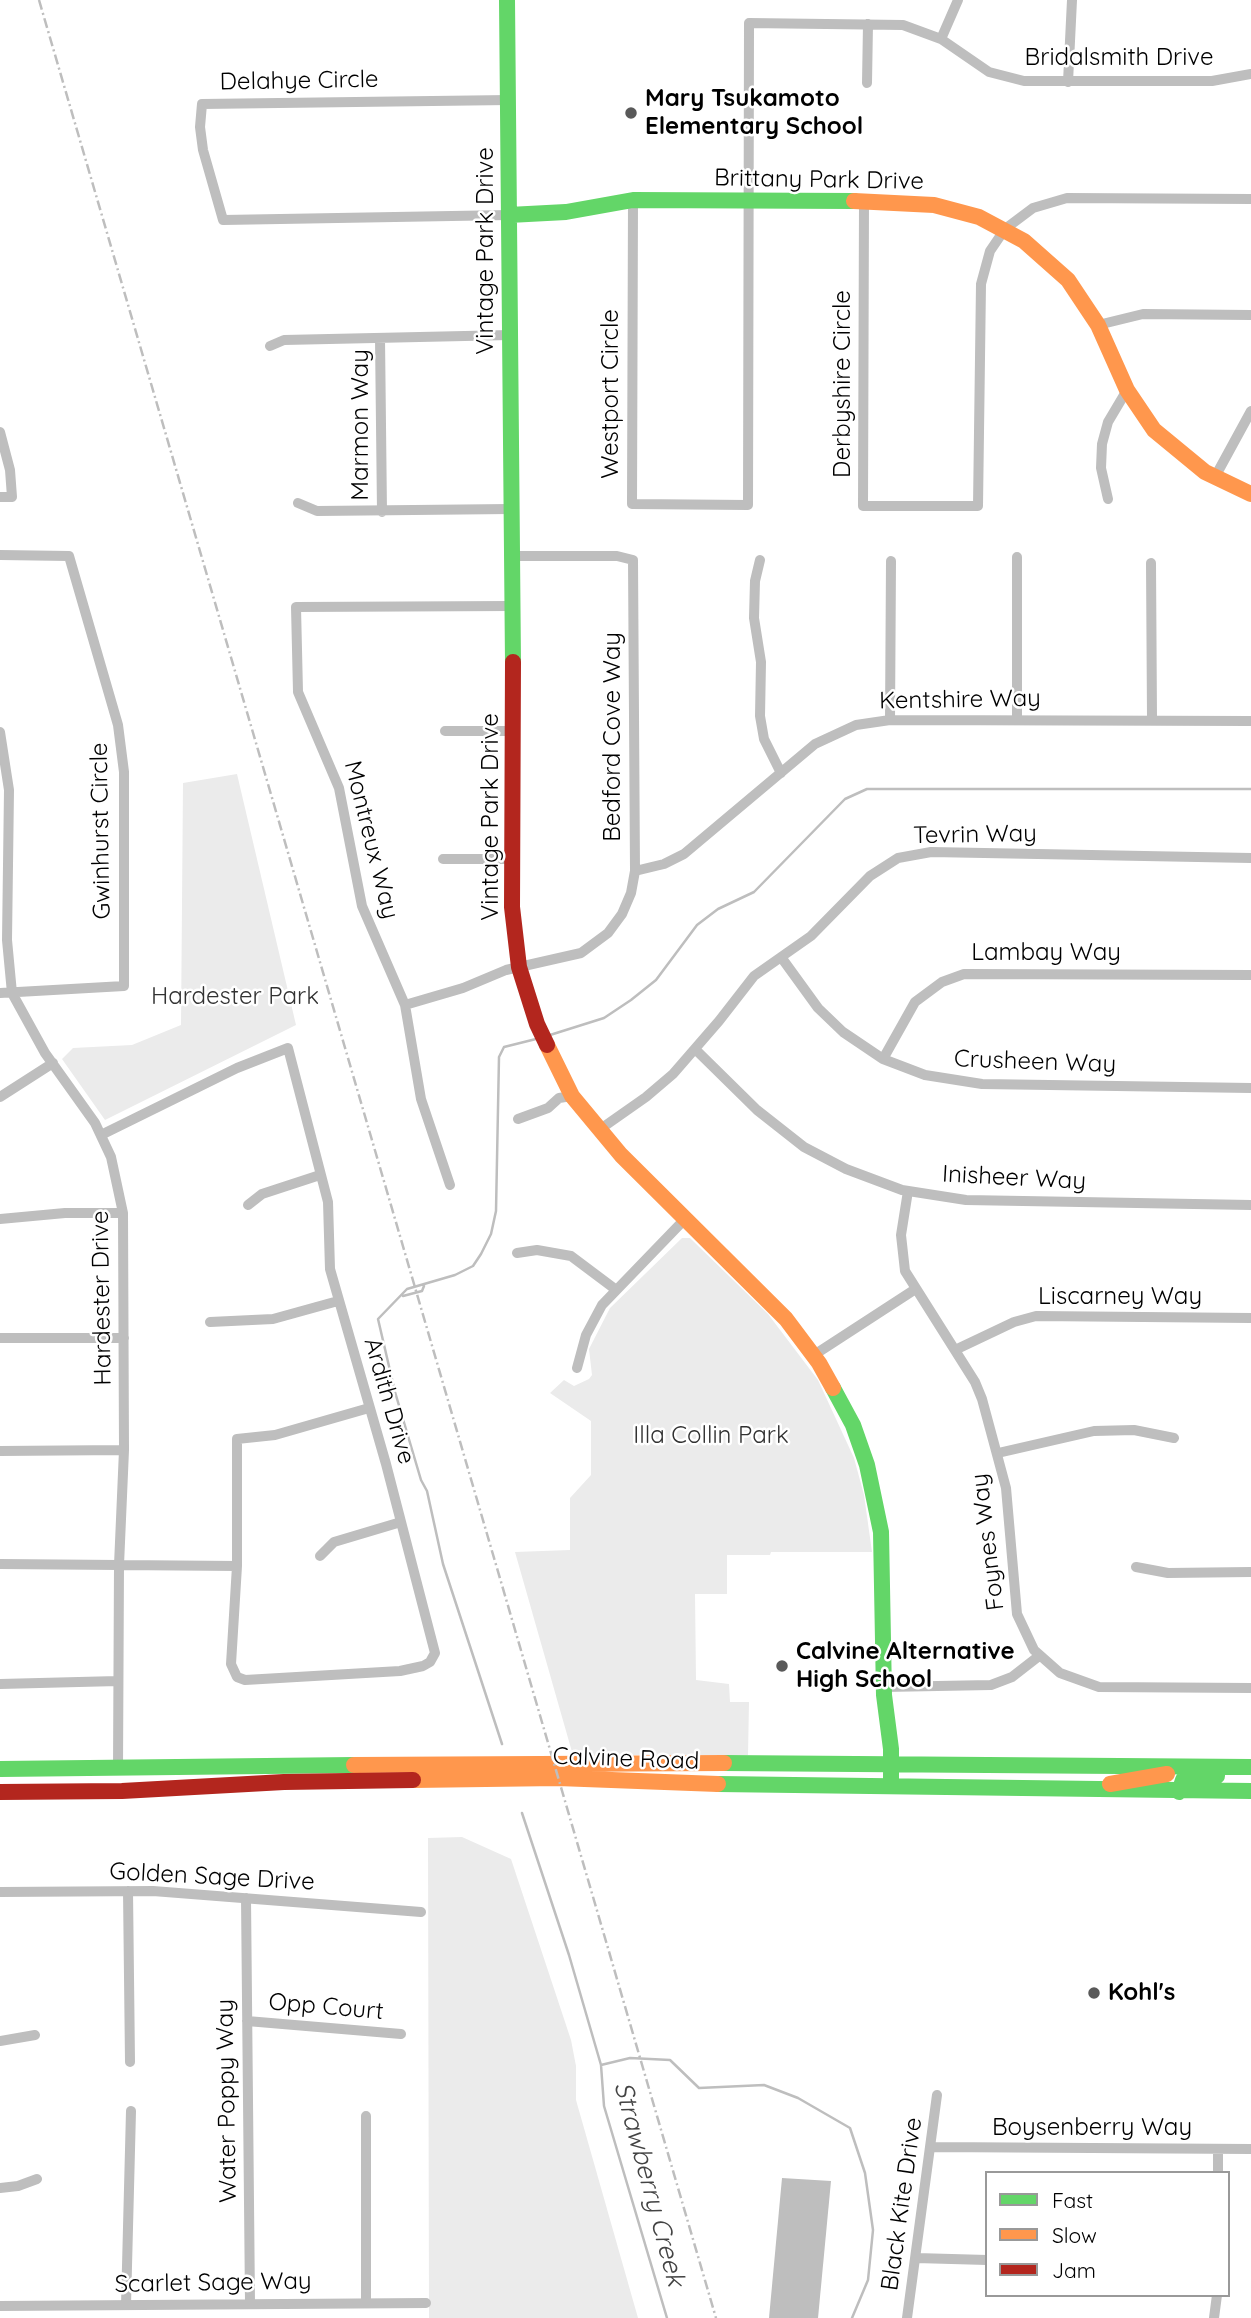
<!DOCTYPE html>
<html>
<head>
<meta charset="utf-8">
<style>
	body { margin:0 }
	#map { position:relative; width:1251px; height:2318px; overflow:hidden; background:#fff; font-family:Quicksand,sans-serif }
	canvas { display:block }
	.legend { position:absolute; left:985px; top:2171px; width:245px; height:126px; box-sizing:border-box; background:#fff; border:2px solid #999; margin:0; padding:9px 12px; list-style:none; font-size:21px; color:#000 }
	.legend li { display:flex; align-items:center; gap:14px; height:35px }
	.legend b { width:35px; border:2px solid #999 }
</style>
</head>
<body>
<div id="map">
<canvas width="1251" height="2318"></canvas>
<ul class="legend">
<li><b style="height:9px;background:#63d668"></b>Fast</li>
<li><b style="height:9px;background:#ff974d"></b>Slow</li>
<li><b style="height:9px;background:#b3261e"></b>Jam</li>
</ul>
</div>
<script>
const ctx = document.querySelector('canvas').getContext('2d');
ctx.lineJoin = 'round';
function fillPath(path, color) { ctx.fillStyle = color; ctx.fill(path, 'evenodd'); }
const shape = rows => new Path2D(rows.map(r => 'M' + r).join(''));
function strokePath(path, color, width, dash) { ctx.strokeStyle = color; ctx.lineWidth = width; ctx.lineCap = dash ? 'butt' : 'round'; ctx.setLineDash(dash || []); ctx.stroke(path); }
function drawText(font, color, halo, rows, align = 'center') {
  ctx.font = font + ' Quicksand,sans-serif'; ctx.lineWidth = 5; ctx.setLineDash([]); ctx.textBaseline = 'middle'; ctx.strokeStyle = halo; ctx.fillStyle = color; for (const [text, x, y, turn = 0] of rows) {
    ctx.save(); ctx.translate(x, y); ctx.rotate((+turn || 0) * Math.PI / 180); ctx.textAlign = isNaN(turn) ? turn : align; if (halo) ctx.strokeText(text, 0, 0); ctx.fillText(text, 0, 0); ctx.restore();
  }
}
fillPath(shape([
	[237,774,296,1025,105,1120,62,1059,73,1048,132,1045,181,1025,183,783],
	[682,1238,690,1238,768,1314,818,1380,854,1458,864,1495,872,1552,771,1552,770,1555,727,1555,727,1594,695,1594,696,1680,729,1684,730,1702,749,1702,748,1755,591,1755,591,1751,572,1752,515,1552,570,1550,570,1498,591,1475,591,1421,550,1393,564,1380,574,1386,589,1379,592,1375,589,1349,610,1308],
	[462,1837,511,1859,571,2040,576,2066,576,2100,638,2318,429,2318,428,1838]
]), '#ebebeb');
fillPath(shape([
	[782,2178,831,2181,818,2318,769,2318]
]), '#bebebe');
strokePath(shape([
	[550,1035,604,1018,631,1000,656,980,697,925,718,909,754,892,845,799,867,789,1251,789],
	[403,1296,422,1291,424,1286],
	[502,1744,443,1564,427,1491,421,1480,395,1392,378,1319,407,1289,455,1275,473,1266,481,1254,491,1234,496,1211,499,1057,504,1047,536,1039],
	[522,1813,569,1955,601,2065],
	[667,2318,604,2106,601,2065,630,2058,670,2060,699,2088,764,2085,798,2098,850,2128,865,2173,873,2230,868,2280,852,2318]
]), '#bebebe', 2.5);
strokePath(shape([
	[941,39,958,0],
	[1068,82,1072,0],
	[867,83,868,24],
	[509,100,202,104,200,127,203,150,223,220,509,215],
	[633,200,632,504,748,505,749,23,903,25,941,39,989,72,1024,81,1212,81,1251,74],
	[864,201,863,506,978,506,981,284,990,251,1005,229,1033,208,1067,198,1251,199],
	[1098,325,1143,314,1251,315],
	[380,338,382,512],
	[270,346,284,340,510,335],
	[0,432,10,470,12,497,0,497],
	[1215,477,1251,411],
	[1108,499,1101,468,1102,444,1108,422,1127,390],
	[298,503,317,511,510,509],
	[0,555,69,556,118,725,124,772,124,986,0,993],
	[1017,557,1017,720],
	[760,560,755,581,754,618,761,662,760,716,764,739,781,773],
	[1151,563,1152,718],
	[890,720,891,561],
	[445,731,515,731],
	[0,732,9,790,7,940,12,993,45,1053,95,1123,111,1157,123,1213,124,1450,119,1565,118,1769],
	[443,859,510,859],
	[635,871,664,864,684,854,815,744,856,725,890,720,1251,721],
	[781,957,818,1008,843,1032,883,1059,925,1075,982,1084,1251,1088],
	[405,1005,463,988,506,970,581,953,608,933,622,914,631,893,635,871,633,560,617,556,511,556],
	[696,1050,757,1110,804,1147,846,1169,902,1190,966,1200,1251,1205],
	[883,1059,915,1002,942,982,964,974,1251,975],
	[0,1097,53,1063],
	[518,1119,548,1108,559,1098,572,1096],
	[599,1130,646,1097,673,1074,719,1021,754,976,811,936,870,876,898,858,931,852,1251,858],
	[101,1135,237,1068,288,1048,328,1202,330,1269,386,1464,435,1653,430,1662,423,1666,400,1671,245,1680,237,1677,231,1664,237,1566,237,1439,275,1435,369,1408],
	[450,1185,421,1099,405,1005,362,906,339,788,298,692,296,607,511,606],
	[908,1191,901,1235,905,1271,975,1382,982,1399,1006,1488,1017,1614,1034,1650,1060,1673,1099,1687,1251,1688],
	[248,1205,262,1194,320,1175],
	[0,1219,65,1213,123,1213],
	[517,1253,537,1250,571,1256,615,1289],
	[210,1322,273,1319,338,1301],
	[0,1338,124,1338],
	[955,1350,1014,1322,1036,1316,1251,1318],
	[814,1355,914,1290],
	[577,1368,586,1335,602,1305,685,1219],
	[0,1451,124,1450],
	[998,1453,1094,1431,1134,1430,1174,1438],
	[320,1556,334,1542,401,1522],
	[0,1564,237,1566],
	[1136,1567,1168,1573,1251,1572],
	[0,1684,118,1681],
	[884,1687,991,1685,1012,1677,1039,1656],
	[128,1891,130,2062],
	[0,1892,153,1891,421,1912],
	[246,1898,250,2303],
	[247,2021,401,2034],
	[0,2041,35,2035],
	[366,2116,366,2303],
	[933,2147,1251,2149],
	[1218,2149,1218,2173],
	[0,2188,18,2186,37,2179],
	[916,2258,987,2260],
	[126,2305,131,2111],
	[0,2306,426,2303],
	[907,2318,937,2095],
	[1214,2318,1217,2295]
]), '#bebebe', 10);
strokePath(shape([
	[507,0,513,662],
	[509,215,566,212,633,200,854,201],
	[833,1388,853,1425,867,1465,881,1532,884,1695,891,1749,891,1786],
	[724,1763,1251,1767],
	[0,1769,354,1765],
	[718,1784,1251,1791],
	[1179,1792,1183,1780,1217,1776]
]), '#63d668', 16);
strokePath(shape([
	[854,201,934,205,979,217,1024,241,1068,280,1098,325,1127,390,1154,430,1205,472,1251,494],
	[547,1045,572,1096,621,1155,786,1319,819,1363,833,1388],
	[354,1765,724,1763],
	[413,1780,558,1778,718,1784],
	[1110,1784,1167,1774]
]), '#ff974d', 16);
strokePath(shape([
	[513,662,512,907,519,967,537,1024,547,1045],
	[0,1792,122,1791,284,1782,413,1780]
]), '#b3261e', 16);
strokePath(shape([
	[39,0,716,2318]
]), '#bebebe', 2.5, [10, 3.5, 2, 3.5]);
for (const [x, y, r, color] of [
	[631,113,7,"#595959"],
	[782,1666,7,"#595959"],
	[1094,1993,7,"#595959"]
]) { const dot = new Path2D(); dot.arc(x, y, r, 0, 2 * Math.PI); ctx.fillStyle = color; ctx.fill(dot); strokePath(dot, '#fff', 2.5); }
drawText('24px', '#000', '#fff', [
	["Bridalsmith Drive",1119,58],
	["Delahye Circle",299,81,-1],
	["Brittany Park Drive",819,180,1],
	["Vintage Park Drive",486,251,-90],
	["Derbyshire Circle",843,384,-90],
	["Westport Circle",611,394,-90],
	["Marmon Way",361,425,-90],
	["Kentshire Way",960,700,-1],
	["Bedford Cove Way",613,737,-90],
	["Vintage Park Drive",491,817,-90],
	["Gwinhurst Circle",101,831,-91],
	["Tevrin Way",975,835,-1],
	["Montreux Way",371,840,76],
	["Lambay Way",1046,953],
	["Crusheen Way",1035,1062,2],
	["Inisheer Way",1014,1178,3],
	["Liscarney Way",1120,1297],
	["Hardester Drive",102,1298,-91],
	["Ardith Drive",389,1401,74],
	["Foynes Way",988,1542,-97],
	["Calvine Road",626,1759,2],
	["Golden Sage Drive",212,1877,3],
	["Opp Court",326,2007,5],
	["Water Poppy Way",227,2101,-91],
	["Boysenberry Way",1092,2128],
	["Black Kite Drive",902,2204,-82],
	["Scarlet Sage Way",213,2283,-1]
]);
drawText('bold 24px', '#000', '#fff', [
	["Mary Tsukamoto",645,99],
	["Elementary School",645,127],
	["Calvine Alternative",796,1652],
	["High School",796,1680],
	["Kohl's",1108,1993]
], 'left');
drawText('24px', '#323232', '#fff', [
	["Hardester Park",235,997],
	["Illa Collin Park",711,1436]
]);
drawText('italic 26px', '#434343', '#fff', [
	["Strawberry Creek",649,2184,75]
]);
</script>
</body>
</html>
